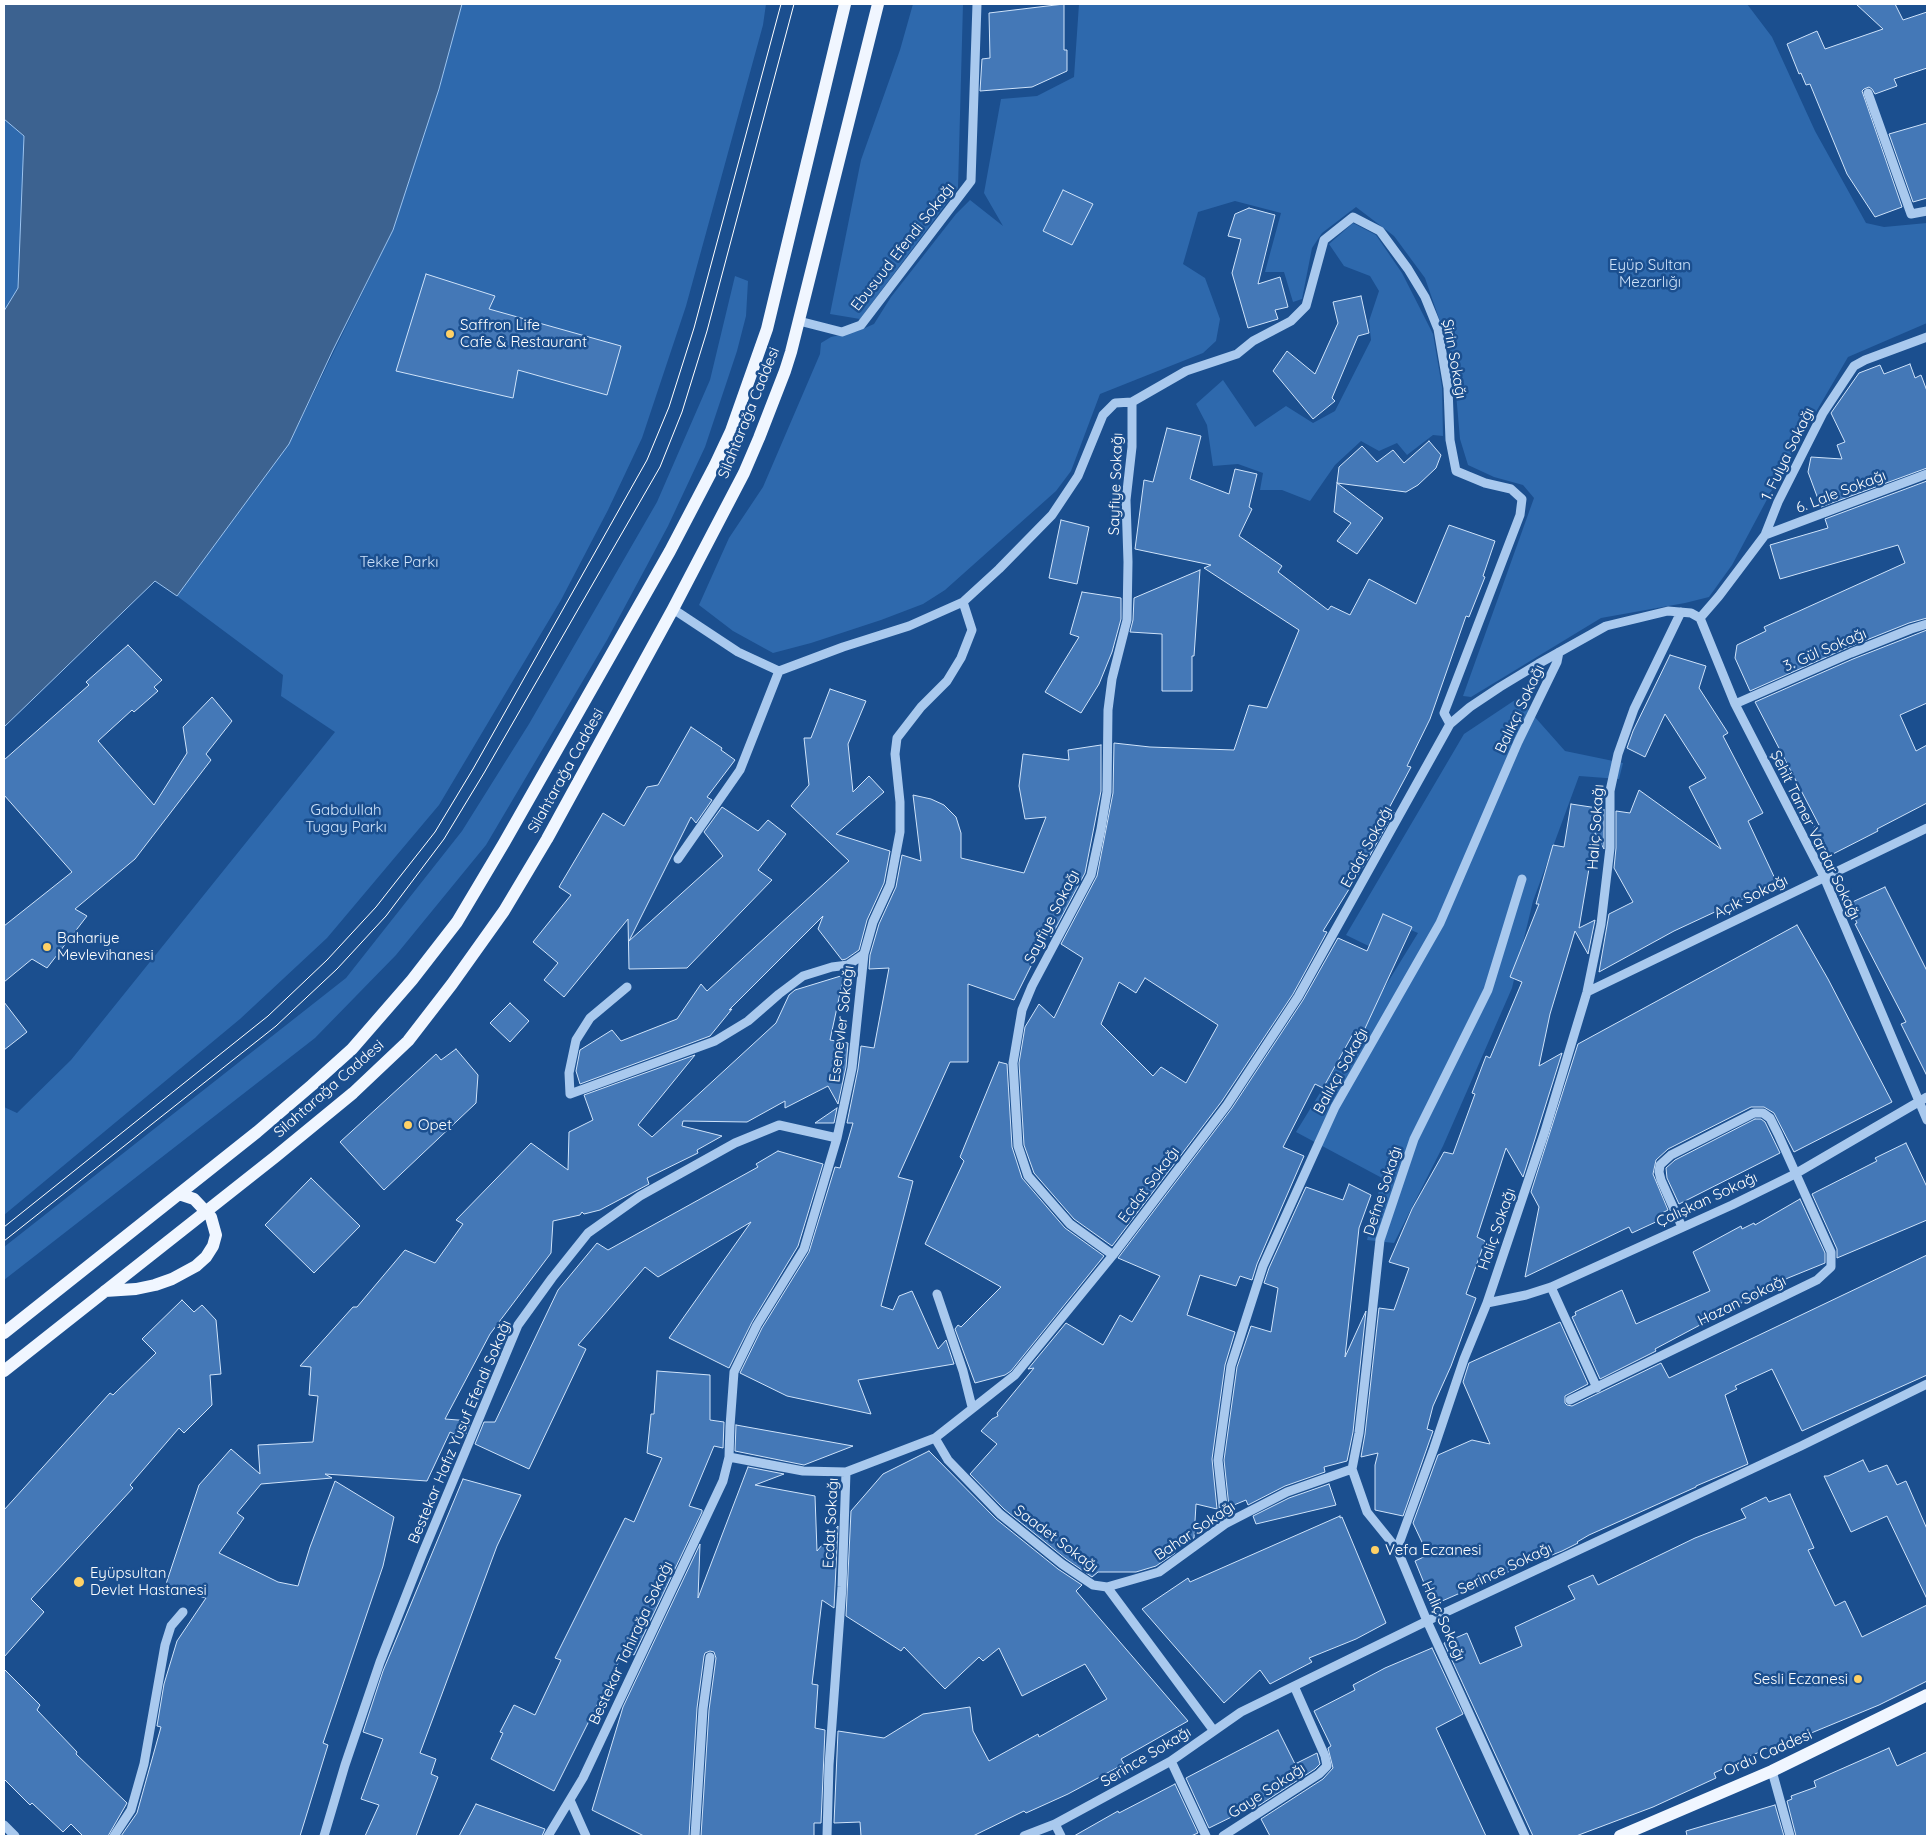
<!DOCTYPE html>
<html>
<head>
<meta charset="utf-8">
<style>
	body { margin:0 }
	#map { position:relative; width:1931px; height:1840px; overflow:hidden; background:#1b4f8f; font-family:Quicksand,sans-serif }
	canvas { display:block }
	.frame { position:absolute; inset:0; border:5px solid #fff; pointer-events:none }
</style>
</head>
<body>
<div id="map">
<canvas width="1931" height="1840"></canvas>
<div class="frame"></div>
</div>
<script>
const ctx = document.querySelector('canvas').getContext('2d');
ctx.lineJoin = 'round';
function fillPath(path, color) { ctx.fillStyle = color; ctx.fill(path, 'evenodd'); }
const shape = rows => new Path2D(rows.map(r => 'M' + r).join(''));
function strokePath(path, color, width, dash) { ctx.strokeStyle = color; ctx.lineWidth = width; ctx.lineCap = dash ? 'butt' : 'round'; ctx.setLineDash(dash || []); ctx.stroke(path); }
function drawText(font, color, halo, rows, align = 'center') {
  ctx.font = font + ' Quicksand,sans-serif'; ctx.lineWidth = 5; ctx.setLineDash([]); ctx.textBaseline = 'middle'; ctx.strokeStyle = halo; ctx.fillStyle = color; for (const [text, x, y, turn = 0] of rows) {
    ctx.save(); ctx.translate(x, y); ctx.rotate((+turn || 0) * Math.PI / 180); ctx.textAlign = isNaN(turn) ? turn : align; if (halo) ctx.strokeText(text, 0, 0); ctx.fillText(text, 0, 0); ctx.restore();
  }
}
fillPath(shape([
	[462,4,766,4,763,25,686,306,642,438,608,510,561,600,439,805,327,938,240,1019,4,1215,4,1107,17,1113,71,1060,335,732,281,696,283,675,177,596,289,444,393,230,439,89],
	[913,4,963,4,958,188,860,319,830,314,861,160,900,50],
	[1079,4,1747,4,1772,37,1815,131,1866,223,1884,227,1927,223,1927,323,1848,357,1788,460,1732,565,1709,597,1685,603,1601,618,1471,697,1463,696,1534,498,1523,485,1494,477,1468,465,1460,439,1453,359,1425,278,1394,236,1356,207,1322,233,1312,248,1302,299,1293,302,1284,272,1265,272,1281,213,1235,201,1198,212,1183,264,1205,278,1220,319,1216,341,1203,353,1100,394,1071,471,1056,491,945,590,923,604,881,620,811,643,773,653,733,631,699,605,729,538,763,487,820,354,821,343,831,337,858,331,874,324,891,297,956,214,970,200,1003,226,984,193,1001,99,1037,96,1074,77],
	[4,119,24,136,18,288,4,311],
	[1353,223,1376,235,1402,273,1433,334,1442,387,1443,436,1433,435,1407,455,1397,443,1379,451,1361,441,1335,465,1310,501,1282,490,1260,490,1263,473,1238,464,1213,466,1207,425,1196,404,1223,380,1255,427,1286,406,1313,423,1335,411,1371,340,1369,321,1379,291,1370,276,1344,266,1329,244],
	[735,276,748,281,746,316,737,351,705,447,668,526,607,640,486,845,396,955,315,1038,4,1280,4,1247,346,978,462,831,529,724,657,502,710,380],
	[1518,698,1565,751,1623,763,1619,779,1579,776,1533,901,1512,988,1443,1146,1394,1243,1367,1240,1382,1178,1296,1132,1418,933,1394,923,1381,952,1346,935,1464,734]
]), '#2e69ad');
const water = shape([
	[4,4,462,4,439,89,393,230,333,350,289,444,177,596,155,581,4,727,4,311,18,288,24,136,4,119,4,4]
]);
fillPath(water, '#3c6290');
strokePath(water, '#9cc4f0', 1);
const building = shape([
	[1064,4,1064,50,1067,50,1067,71,1032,87,980,91,982,59,990,58,989,13,1064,4],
	[1856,4,1895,4,1903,20,1927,12,1927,68,1894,79,1897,86,1875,94,1872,89,1869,87,1864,89,1862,91,1902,207,1875,217,1847,174,1810,84,1806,85,1801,73,1799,74,1787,44,1817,31,1825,49,1883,29,1856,4],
	[1927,123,1927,198,1913,202,1889,134,1927,123],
	[1063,190,1093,204,1072,245,1043,231,1063,190],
	[1249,208,1275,215,1258,284,1280,277,1288,307,1275,310,1278,319,1248,328,1232,273,1241,239,1228,236,1235,214,1249,208],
	[426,274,495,296,489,309,621,346,607,395,518,370,513,398,396,371,426,274],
	[1361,296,1369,333,1358,336,1332,398,1335,401,1313,419,1273,371,1287,351,1315,374,1338,323,1333,302,1361,296],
	[1910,364,1915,378,1921,375,1927,391,1927,468,1821,507,1808,472,1811,457,1842,459,1837,445,1845,442,1831,413,1859,373,1880,365,1884,374,1910,364],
	[1167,428,1201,436,1190,479,1229,494,1235,469,1257,474,1249,507,1252,509,1239,536,1282,566,1278,572,1328,610,1331,606,1350,615,1369,579,1416,604,1449,525,1495,541,1483,576,1485,577,1469,617,1466,616,1430,719,1407,766,1411,767,1388,810,1394,812,1369,857,1323,931,1327,932,1293,994,1222,1101,1112,1246,1074,1219,1034,1173,1024,1145,1019,1063,1025,1027,1039,1004,1054,1018,1083,958,1061,944,1097,876,1113,793,1114,743,1150,747,1234,750,1249,705,1267,708,1299,630,1204,568,1211,565,1135,549,1144,480,1153,482,1167,428],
	[1145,978,1218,1025,1186,1083,1161,1067,1153,1076,1101,1024,1119,982,1136,993,1145,978],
	[1429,441,1441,455,1436,468,1418,485,1406,492,1337,483,1339,467,1362,446,1377,462,1393,450,1404,463,1429,441],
	[1927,481,1927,618,1909,623,1849,647,1750,691,1735,658,1737,645,1766,631,1764,627,1905,563,1898,545,1780,579,1770,545,1828,528,1825,519,1927,481],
	[1337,483,1383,518,1357,554,1337,541,1351,523,1334,512,1337,483],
	[1061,520,1089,527,1077,584,1049,578,1061,520],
	[1200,570,1194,656,1192,656,1192,691,1162,691,1162,634,1130,632,1133,620,1134,598,1200,570],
	[1082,592,1121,598,1121,619,1112,652,1099,684,1081,713,1045,692,1079,637,1070,634,1082,592],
	[1927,630,1927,703,1900,715,1916,751,1927,745,1927,803,1877,829,1878,831,1829,856,1814,827,1819,825,1755,702,1853,659,1927,630],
	[128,645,162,680,154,687,158,691,134,712,132,710,98,741,154,805,187,753,183,727,212,697,232,721,206,754,211,760,135,859,75,909,87,916,47,968,32,959,4,982,4,926,72,872,4,795,4,760,89,685,86,682,128,645],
	[1670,655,1706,666,1699,688,1728,733,1723,736,1763,813,1748,821,1777,883,1674,931,1599,972,1609,914,1633,902,1614,868,1616,848,1616,811,1630,813,1639,790,1721,849,1689,787,1706,778,1665,714,1645,757,1627,748,1633,731,1670,655],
	[830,689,866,701,848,744,853,792,869,776,884,792,836,834,890,851,884,883,867,920,859,950,846,959,842,960,818,929,823,916,729,1010,732,1009,710,1036,580,1084,576,1071,580,1050,612,1030,621,1041,677,1019,701,984,707,991,849,861,791,806,809,785,804,738,811,738,830,689],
	[691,727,722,748,721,750,735,760,707,797,712,800,696,823,691,817,629,941,723,856,704,832,722,807,758,831,768,820,786,834,758,870,772,880,687,968,629,969,628,919,564,997,544,980,558,963,533,942,571,895,559,887,603,813,624,826,647,787,658,785,691,727],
	[1101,745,1101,791,1085,873,1051,937,1047,934,1014,1000,968,984,968,1062,950,1062,898,1177,913,1181,881,1306,893,1310,899,1296,912,1291,938,1349,946,1340,954,1364,858,1380,871,1414,787,1396,740,1373,762,1328,809,1252,835,1167,840,1168,853,1123,847,1123,858,1069,861,1046,874,1048,889,968,869,969,870,955,879,924,896,887,902,855,921,861,913,795,931,799,944,805,956,817,961,833,961,858,1024,873,1046,817,1025,819,1019,786,1023,754,1069,760,1068,750,1101,745],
	[1571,804,1604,809,1604,849,1595,833,1579,928,1595,920,1588,954,1575,931,1550,1014,1539,1066,1562,1053,1523,1177,1506,1148,1477,1237,1485,1241,1466,1294,1476,1298,1451,1366,1433,1406,1427,1429,1433,1431,1403,1516,1375,1510,1375,1465,1378,1453,1361,1457,1365,1434,1379,1308,1394,1310,1409,1268,1389,1262,1412,1209,1444,1152,1453,1154,1475,1094,1472,1093,1486,1056,1490,1058,1522,982,1510,977,1539,904,1536,904,1553,845,1564,847,1571,804],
	[1885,887,1927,971,1927,1076,1901,1024,1906,1022,1855,924,1857,923,1848,904,1885,887],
	[1383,914,1412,927,1361,1037,1353,1034,1323,1088,1315,1084,1283,1147,1304,1156,1257,1264,1252,1280,1240,1276,1236,1286,1200,1275,1187,1315,1235,1332,1225,1365,1212,1459,1217,1509,1196,1504,1194,1538,1170,1544,1175,1553,1156,1566,1136,1572,1098,1572,1092,1577,1066,1559,1004,1509,970,1474,997,1444,981,1431,992,1419,998,1416,997,1413,1034,1368,1028,1369,1066,1323,1103,1345,1120,1315,1132,1322,1160,1276,1118,1258,1232,1108,1303,1000,1338,938,1367,951,1383,914],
	[1797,925,1828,979,1892,1102,1794,1152,1774,1113,1764,1107,1751,1107,1668,1149,1656,1160,1653,1174,1668,1210,1658,1215,1660,1220,1632,1233,1629,1227,1525,1277,1539,1207,1531,1192,1578,1044,1797,925],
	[844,975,830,1040,848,1043,846,1067,838,1104,828,1086,785,1108,785,1101,747,1122,683,1121,682,1126,722,1136,697,1150,698,1153,647,1178,649,1184,600,1210,584,1214,582,1212,580,1215,553,1221,551,1253,490,1334,445,1419,471,1421,464,1438,450,1432,427,1481,325,1474,332,1478,261,1484,237,1513,244,1518,219,1553,278,1582,298,1586,310,1547,335,1481,394,1517,383,1566,323,1743,328,1745,300,1836,121,1836,137,1813,161,1727,157,1726,164,1684,177,1641,206,1598,165,1587,199,1485,231,1449,260,1474,258,1445,313,1442,318,1396,309,1395,311,1367,300,1366,353,1307,357,1307,405,1250,435,1263,463,1224,456,1220,531,1143,568,1170,569,1132,593,1120,584,1095,695,1055,638,1125,652,1137,776,1023,789,995,795,990,844,975],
	[4,1002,27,1032,4,1050,4,1002],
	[510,1003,529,1021,510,1042,490,1023,510,1003],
	[456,1049,478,1075,476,1103,384,1190,340,1142,436,1054,441,1060,456,1049],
	[999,1062,1007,1064,1012,1147,1022,1178,1065,1228,1104,1256,1011,1371,1005,1375,975,1383,955,1329,958,1325,961,1327,1001,1287,925,1244,964,1161,960,1157,999,1062],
	[837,1108,834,1123,815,1123,837,1108],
	[1755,1119,1761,1119,1765,1122,1780,1153,1679,1204,1667,1178,1666,1168,1675,1160,1755,1119],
	[1906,1143,1927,1187,1927,1220,1837,1258,1837,1249,1812,1194,1877,1161,1875,1158,1906,1143],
	[778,1151,823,1164,798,1246,752,1322,729,1368,669,1338,751,1222,658,1277,645,1267,578,1345,586,1349,529,1469,475,1444,484,1422,495,1422,558,1290,597,1243,608,1250,758,1167,756,1164,778,1151],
	[311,1178,360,1226,314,1273,265,1225,311,1178],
	[1349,1184,1371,1195,1359,1228,1345,1357,1366,1311,1353,1432,1347,1461,1324,1467,1325,1472,1285,1486,1248,1505,1246,1500,1229,1507,1224,1460,1237,1367,1251,1326,1271,1332,1278,1288,1264,1283,1269,1268,1306,1187,1343,1200,1349,1184],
	[1800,1199,1825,1253,1825,1263,1788,1278,1655,1349,1656,1351,1600,1379,1572,1317,1576,1315,1575,1312,1622,1290,1636,1324,1710,1291,1693,1252,1741,1226,1742,1229,1754,1223,1755,1225,1800,1199],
	[1927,1255,1927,1375,1802,1431,1772,1369,1735,1386,1737,1389,1725,1395,1748,1464,1696,1486,1696,1487,1589,1535,1577,1542,1578,1543,1562,1551,1552,1555,1551,1553,1433,1605,1415,1561,1428,1555,1413,1523,1438,1455,1472,1440,1490,1444,1463,1382,1469,1363,1560,1322,1588,1384,1565,1396,1565,1403,1567,1405,1572,1406,1661,1363,1669,1378,1927,1255],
	[182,1300,194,1312,202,1305,216,1320,221,1374,210,1375,212,1405,184,1433,179,1428,130,1485,133,1488,31,1599,44,1612,4,1657,4,1510,110,1393,113,1395,156,1353,142,1339,182,1300],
	[657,1371,710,1375,710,1420,724,1422,723,1448,714,1446,689,1506,702,1510,702,1512,634,1655,624,1651,554,1791,491,1759,503,1733,500,1732,514,1705,535,1715,561,1660,555,1658,625,1518,634,1522,662,1458,647,1453,651,1414,654,1414,657,1371],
	[736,1425,853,1446,804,1465,735,1451,736,1425],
	[929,1451,996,1519,1058,1569,1082,1585,1076,1591,1188,1721,1121,1759,1124,1764,1068,1794,1026,1813,1024,1811,973,1836,861,1836,860,1822,834,1823,838,1731,884,1738,923,1714,970,1707,973,1731,989,1761,1038,1734,1039,1737,1107,1699,1085,1664,1022,1696,999,1648,983,1661,979,1657,945,1689,904,1647,901,1651,846,1616,851,1511,883,1474,929,1451],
	[1863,1460,1869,1472,1887,1465,1897,1485,1906,1481,1927,1529,1927,1599,1887,1516,1851,1532,1824,1476,1828,1476,1863,1460],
	[748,1467,784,1474,755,1485,815,1496,817,1551,838,1526,834,1608,822,1600,812,1684,818,1685,815,1728,825,1730,821,1823,814,1823,814,1836,701,1836,709,1710,716,1658,714,1652,710,1651,705,1653,704,1656,697,1708,689,1836,644,1836,592,1810,623,1707,700,1544,698,1598,748,1467],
	[463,1479,521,1495,497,1546,420,1753,436,1759,431,1774,438,1777,416,1836,365,1836,379,1805,361,1799,383,1739,363,1732,383,1671,463,1479],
	[1329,1484,1336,1505,1256,1524,1253,1516,1289,1498,1329,1484],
	[1790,1494,1814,1548,1808,1550,1835,1606,1845,1601,1862,1637,1927,1605,1927,1681,1879,1705,1787,1743,1789,1748,1771,1754,1768,1748,1714,1773,1716,1778,1653,1807,1576,1836,1533,1836,1444,1643,1467,1633,1480,1664,1522,1646,1515,1627,1575,1599,1568,1586,1593,1575,1598,1585,1695,1538,1746,1518,1741,1509,1766,1497,1769,1502,1790,1494],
	[1340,1516,1340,1518,1342,1517,1386,1623,1356,1639,1309,1658,1312,1662,1270,1684,1260,1670,1224,1703,1142,1609,1188,1578,1190,1582,1340,1516],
	[1432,1648,1463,1714,1436,1728,1486,1836,1270,1836,1261,1819,1323,1779,1333,1768,1328,1748,1331,1746,1314,1711,1355,1690,1353,1685,1385,1668,1432,1648],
	[4,1669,40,1705,37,1710,77,1752,76,1754,127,1803,108,1836,83,1836,71,1824,63,1832,32,1803,30,1805,4,1779,4,1669],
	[1278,1730,1295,1764,1317,1753,1320,1764,1315,1769,1255,1808,1254,1806,1209,1828,1186,1778,1278,1730],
	[1889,1748,1897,1766,1927,1752,1927,1836,1796,1836,1787,1801,1792,1799,1791,1796,1816,1787,1814,1781,1889,1748],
	[1175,1784,1198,1833,1191,1836,1074,1836,1118,1811,1119,1813,1175,1784],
	[476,1804,545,1829,542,1836,459,1836,476,1804],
	[1775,1805,1784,1836,1687,1836,1686,1831,1775,1805]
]);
fillPath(building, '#4478b7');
strokePath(building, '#cfe3fa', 1);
strokePath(shape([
	[1868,93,1911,214,1927,211],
	[799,321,842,332,861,325,971,181,977,4],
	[1765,535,1927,474],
	[673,609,738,652,779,671,843,647,909,626,963,602,999,569,1052,515,1078,476,1103,415,1115,403,1132,402,1186,371,1237,354,1253,341,1291,321,1306,306,1324,240,1353,217,1380,231,1408,269,1425,297,1438,329,1448,388,1450,440,1456,471,1485,483,1511,489,1522,499,1520,515,1444,713,1450,724],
	[1700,618,1735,704,1824,877,1927,1120],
	[1700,618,1719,596,1765,535,1778,502,1823,413,1854,366,1865,360,1927,337],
	[1735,704,1851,653,1911,629,1927,624],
	[678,859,740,770,779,671],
	[627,987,590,1018,576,1040,569,1073,570,1094,715,1041,748,1021,779,994,803,976,832,967,848,965,864,954],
	[1587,992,1927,828],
	[1113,1255,1070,1224,1028,1176,1018,1146,1013,1063,1022,1010,1032,986,1091,875,1101,829,1107,792,1108,710,1112,679,1127,620,1128,562,1126,500,1132,447,1132,402],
	[1551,1287,1597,1388],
	[937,1294,963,1371,972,1407],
	[1487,1303,1526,1295,1551,1287,1732,1205,1795,1174,1927,1097],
	[1570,1400,1817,1280,1831,1267,1831,1252,1778,1134,1770,1118,1763,1113,1754,1113,1671,1155,1660,1165,1659,1172,1661,1180,1682,1227],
	[935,1438,948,1460,1000,1514,1062,1564,1093,1585,1107,1587,1214,1731],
	[729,1457,803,1471,846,1472],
	[1225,1524,1218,1460,1231,1366,1263,1266,1335,1107,1440,923,1518,742,1557,662,1559,652],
	[1397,1549,1367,1512,1352,1469,1359,1433,1367,1361,1380,1240,1414,1139,1488,990,1522,879],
	[1107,1587,1159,1572,1225,1524,1287,1492,1352,1469],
	[1171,1761,1206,1836],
	[1772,1771,1790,1836],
	[570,1800,586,1836],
	[1055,1824,1061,1836],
	[4,1825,15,1836],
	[114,1836,131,1810,144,1764,165,1645,171,1626,183,1612],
	[324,1836,345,1765,380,1662,422,1555,518,1325,552,1278,588,1233,640,1196,735,1143,779,1125,837,1138],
	[548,1836,583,1778,723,1481,729,1457,730,1426,734,1372,757,1325,804,1249,837,1138,852,1068,864,954,873,922,890,885,900,832,900,802,895,754,897,738,921,707,947,681,961,658,972,630,963,602],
	[695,1836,703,1709,710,1657],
	[827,1836,829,1765,842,1587,846,1472,935,1438,1015,1375,1113,1255,1227,1105,1298,997,1450,724,1470,707,1500,687,1538,664,1606,626,1668,611,1691,613,1700,618],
	[1024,1836,1055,1824,1171,1761,1241,1712,1427,1621,1801,1446,1927,1384],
	[1223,1836,1319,1774,1327,1766,1325,1756,1294,1686],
	[1525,1836,1427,1621,1397,1549,1434,1448,1464,1359,1487,1303,1545,1131,1587,992,1601,924,1610,848,1610,791,1618,754,1634,709,1681,612]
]), '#a9c9ee', 9);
strokePath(shape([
	[105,1291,136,1289,155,1285,172,1279,196,1266,206,1257,213,1246,216,1235,211,1217,194,1199,179,1194],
	[4,1333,257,1132,312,1085,352,1049,412,980,457,922,504,843,670,551,715,465,731,431,767,329,845,4],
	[4,1371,275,1157,353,1093,408,1041,452,984,504,911,547,839,673,609,744,473,759,438,785,371,791,352,878,4],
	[1620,1836,1772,1771,1927,1695]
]), '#f0f6ff', 12);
strokePath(shape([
	[4,1227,268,1016,327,960,376,907,435,832,473,769,647,460,669,407,694,328,781,4],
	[4,1241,276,1026,337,969,386,916,444,839,484,773,660,467,682,412,707,331,794,4]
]), '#fff', 1);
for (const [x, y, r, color] of [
	[450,334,5,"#ffd166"],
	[47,947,5,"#ffd166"],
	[408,1125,5,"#ffd166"],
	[1375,1550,5,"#ffd166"],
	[79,1582,6,"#ffd166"],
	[1858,1679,5,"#ffd166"]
]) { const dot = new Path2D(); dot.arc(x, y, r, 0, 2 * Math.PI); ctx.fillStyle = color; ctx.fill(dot); strokePath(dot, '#1b4f8f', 2); }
drawText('15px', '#fff', '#1b4f8f', [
	["Ebusuud Efendi Sokağı",903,247,-52],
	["Şirin Sokağı",1454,359,80],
	["Silahtarağa Caddesi",749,413,-68],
	["1. Fulya Sokağı",1788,454,-64],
	["Sayfiye Sokağı",1116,484,-88],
	["6. Lale Sokağı",1841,492,-21],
	["3. Gül Sokağı",1825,650,-23],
	["Balıkçı Sokağı",1520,709,-65],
	["Silahtarağa Caddesi",566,771,-61],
	["Haliç Sokağı",1596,827,-86],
	["Şehit Tamer Vardar Sokağı",1815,835,64],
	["Ecdat Sokağı",1367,847,-61],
	["Açık Sokağı",1751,897,-26],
	["Sayfiye Sokağı",1052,917,-63],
	["Esenevler Sokağı",842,1024,-83],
	["Balıkçı Sokağı",1341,1071,-61],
	["Silahtarağa Caddesi",329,1089,-41],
	["Ecdat Sokağı",1149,1185,-53],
	["Defne Sokağı",1383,1191,-72],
	["Çalışkan Sokağı",1707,1200,-25],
	["Haliç Sokağı",1497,1229,-71],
	["Hazan Sokağı",1742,1301,-26],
	["Bestekar Hafız Yusuf Efendi Sokağı",460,1432,-67],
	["Ecdat Sokağı",831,1523,-87],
	["Bahar Sokağı",1195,1531,-34],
	["Saadet Sokağı",1056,1539,37],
	["Serince Sokağı",1505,1569,-25],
	["Haliç Sokağı",1443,1621,66],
	["Bestekar Tahirağa Sokağı",631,1643,-65],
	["Ordu Caddesi",1768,1753,-24],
	["Serince Sokağı",1146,1757,-31],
	["Gaye Sokağı",1267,1791,-33]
]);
drawText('15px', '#cfe3fa', '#1b4f8f', [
	["Eyüp Sultan",1650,265],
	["Mezarlığı",1650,282],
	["Tekke Parkı",399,562],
	["Gabdullah",346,810],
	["Tugay Parkı",346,827]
]);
drawText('15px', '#fff', '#1b4f8f', [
	["Saffron Life",460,325],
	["Cafe & Restaurant",460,342],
	["Bahariye",57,938],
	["Mevlevihanesi",57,955],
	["Opet",418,1125],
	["Vefa Eczanesi",1385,1550],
	["Eyüpsultan",90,1573],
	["Devlet Hastanesi",90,1590],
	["Sesli Eczanesi",1848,1679,"right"]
], 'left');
</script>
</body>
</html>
